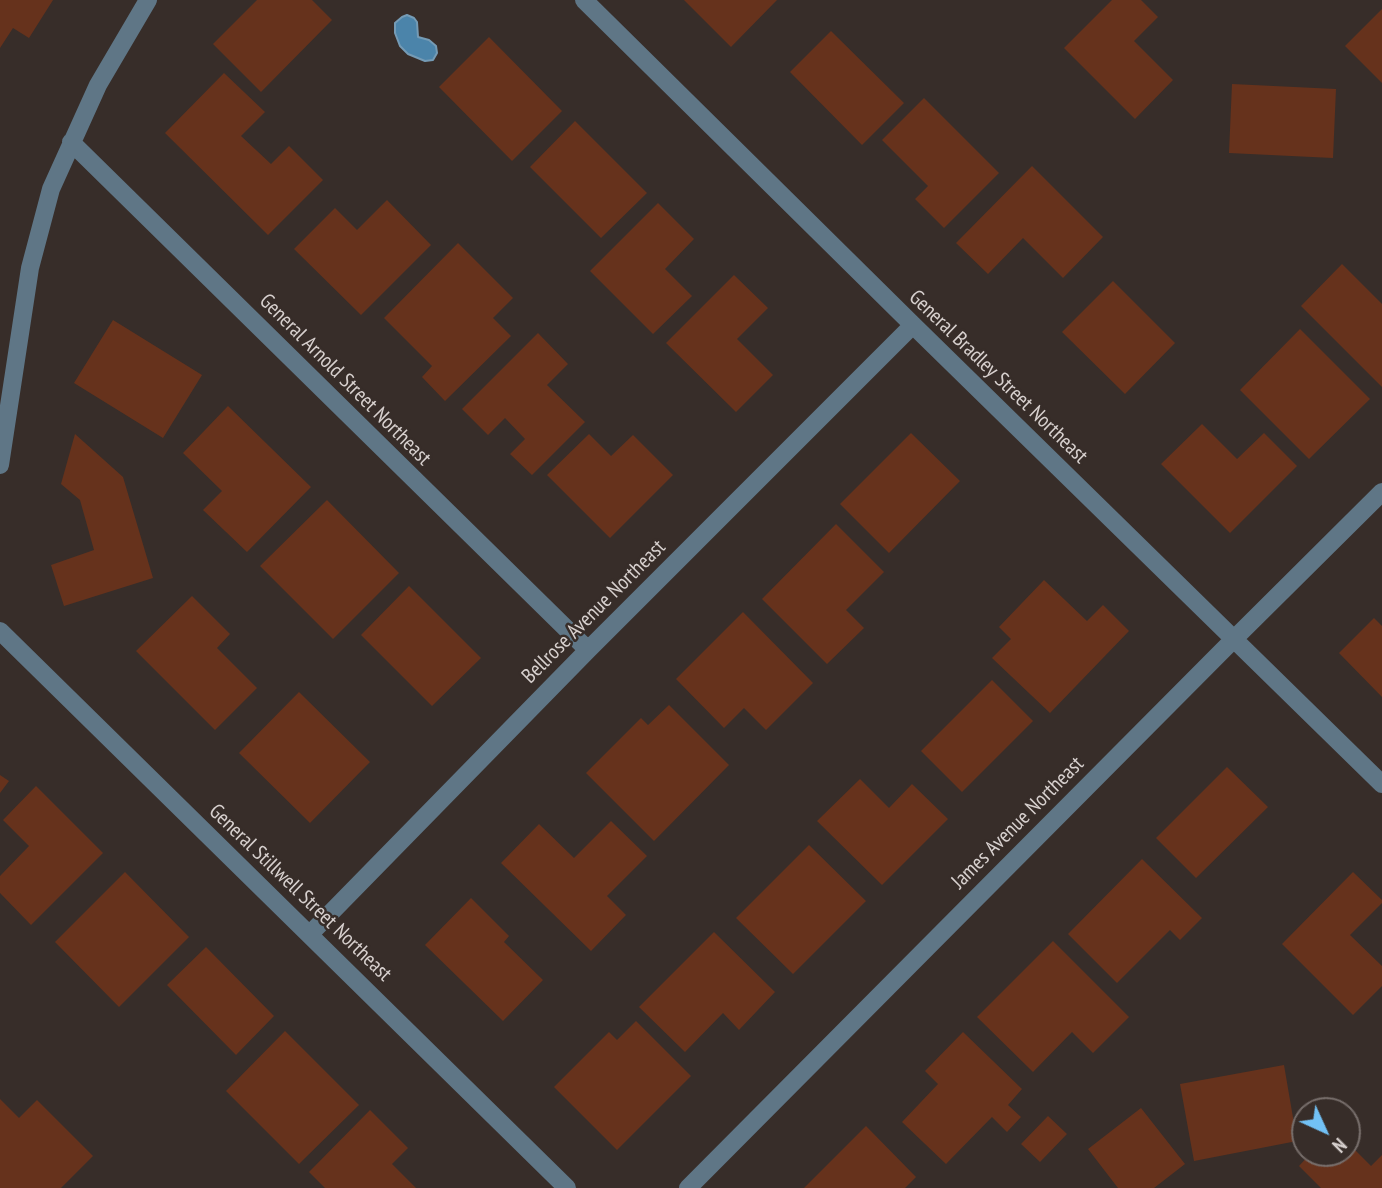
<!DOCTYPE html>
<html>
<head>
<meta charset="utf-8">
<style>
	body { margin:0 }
	#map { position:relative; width:1382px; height:1188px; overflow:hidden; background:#372d29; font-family:"PT Sans Narrow",sans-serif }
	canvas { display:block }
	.north { position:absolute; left:1291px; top:1097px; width:70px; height:70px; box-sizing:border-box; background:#372d29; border:2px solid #776e6b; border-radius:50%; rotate:135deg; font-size:19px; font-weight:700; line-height:28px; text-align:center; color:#d7d0ce }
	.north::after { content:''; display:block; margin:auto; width:24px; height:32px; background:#72c1f5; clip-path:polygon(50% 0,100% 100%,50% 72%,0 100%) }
</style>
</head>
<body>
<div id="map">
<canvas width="1382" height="1188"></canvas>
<div class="north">N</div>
</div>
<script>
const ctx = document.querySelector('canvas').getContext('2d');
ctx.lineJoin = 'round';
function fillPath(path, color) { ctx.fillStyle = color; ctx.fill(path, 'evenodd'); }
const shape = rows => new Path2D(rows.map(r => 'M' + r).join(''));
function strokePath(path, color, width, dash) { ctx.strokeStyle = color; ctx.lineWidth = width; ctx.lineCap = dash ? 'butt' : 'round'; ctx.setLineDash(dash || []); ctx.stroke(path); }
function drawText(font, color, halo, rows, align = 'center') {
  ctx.font = font + ' "PT Sans Narrow",sans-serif'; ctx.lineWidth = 5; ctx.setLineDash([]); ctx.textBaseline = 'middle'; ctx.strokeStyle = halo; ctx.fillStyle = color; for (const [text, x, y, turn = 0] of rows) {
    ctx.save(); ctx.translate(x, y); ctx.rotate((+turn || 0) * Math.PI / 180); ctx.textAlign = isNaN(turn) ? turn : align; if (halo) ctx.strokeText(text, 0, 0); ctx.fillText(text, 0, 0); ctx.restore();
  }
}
const water = shape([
	[407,15,414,18,417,22,418,37,429,40,436,46,437,53,433,60,425,61,408,54,400,46,395,33,395,23,402,17,407,15]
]);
fillPath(water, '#4b84aa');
strokePath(water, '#759bb5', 2);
fillPath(shape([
	[0,0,53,0,29,38,13,28,0,48],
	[257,0,312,0,332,20,261,92,213,44],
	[684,0,777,0,731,47],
	[1112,0,1141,0,1158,17,1134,41,1173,80,1135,119,1064,48],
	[1382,9,1382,83,1345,46],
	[831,31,904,103,862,145,790,72],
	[489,37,562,111,512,161,439,87],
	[224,73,265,112,241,136,271,164,289,146,323,180,268,235,165,133],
	[1232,84,1336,89,1333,158,1229,153],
	[924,98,999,173,944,228,915,199,928,186,882,140],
	[575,121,647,193,601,238,530,167],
	[1032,166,1103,237,1063,278,1023,238,988,274,956,243],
	[387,200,431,245,361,315,294,249,335,208,357,230],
	[658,203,694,239,665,269,692,296,653,334,590,271],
	[458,243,513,298,493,318,511,336,445,401,422,377,432,366,384,318],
	[1342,264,1382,304,1382,387,1301,306],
	[734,275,768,308,737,339,773,375,736,412,666,343],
	[1113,281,1175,343,1125,394,1062,332],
	[113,320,202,375,163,438,74,383],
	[1300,329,1370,399,1309,459,1240,390],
	[538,333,568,364,547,385,585,422,532,475,510,454,525,439,505,418,488,435,462,409],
	[228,406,311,487,247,552,203,510,222,491,183,453],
	[1202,424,1237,459,1264,433,1297,466,1230,533,1161,464],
	[911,433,960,481,889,553,840,504],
	[75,434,123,477,153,578,64,606,51,565,94,550,80,500,61,484],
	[589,434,611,456,633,435,673,475,610,538,547,475],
	[327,500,399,573,333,639,260,566],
	[836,524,884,572,846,610,864,628,827,664,762,599],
	[1044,580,1087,621,1103,605,1129,631,1050,713,992,658,1011,639,999,627],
	[409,586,481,658,432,706,361,635],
	[192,596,230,634,217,648,257,688,215,730,136,651],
	[743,612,813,683,766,730,744,708,724,728,676,679],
	[1374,618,1382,626,1382,697,1339,653],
	[992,680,1033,721,962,792,921,751],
	[299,692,370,762,310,823,239,753],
	[669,705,729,765,654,841,586,773,641,718,648,725],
	[1227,767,1268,807,1196,878,1156,838],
	[0,775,9,781,0,793],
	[860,779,889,808,912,784,948,819,882,885,817,821],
	[36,786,103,853,31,925,0,893,0,876,29,846,3,820],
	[611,821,647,856,607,896,626,915,591,951,501,863,539,824,574,858],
	[809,845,866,901,793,974,736,918],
	[1142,859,1202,918,1180,940,1170,930,1117,983,1068,934],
	[125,872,189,937,119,1007,55,942],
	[1353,872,1382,900,1382,903,1350,935,1382,966,1382,986,1353,1015,1282,944],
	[471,898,509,936,504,942,543,980,503,1021,425,945],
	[714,932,775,992,739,1030,723,1013,685,1052,639,1007],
	[1053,941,1129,1017,1093,1053,1072,1032,1033,1072,977,1017],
	[206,947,274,1016,236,1055,167,985],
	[636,1021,691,1076,617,1150,554,1087,609,1032,617,1040],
	[285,1031,359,1105,299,1164,226,1091],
	[963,1032,1022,1089,1008,1105,1021,1117,1007,1132,992,1117,946,1164,902,1122,938,1084,925,1071],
	[1284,1065,1297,1141,1194,1161,1180,1084],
	[0,1099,19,1118,37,1100,93,1156,61,1188,0,1188],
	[1141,1108,1185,1164,1154,1188,1118,1188,1088,1149],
	[370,1110,408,1148,392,1164,416,1188,325,1188,309,1172],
	[1048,1116,1067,1134,1040,1162,1021,1144],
	[866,1126,916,1177,905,1188,804,1188],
	[1347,1142,1371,1166,1382,1155,1382,1188,1321,1188,1299,1166,1311,1153,1347,1153]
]), '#66321c');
strokePath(shape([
	[584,0,913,325,1382,784],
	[71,142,588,650],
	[0,465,30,268,51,189,98,85,148,0],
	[0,631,567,1188],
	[310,934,588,650,913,325],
	[688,1188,1234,639,1382,492]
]), '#5f7686', 18);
drawText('21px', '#d7d0ce', '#372d29', [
	["General Bradley Street Northeast",998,377,44],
	["General Arnold Street Northeast",345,380,45],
	["Bellrose Avenue Northeast",594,612,-45],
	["James Avenue Northeast",1018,823,-45],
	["General Stillwell Street Northeast",300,893,44]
]);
</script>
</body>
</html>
